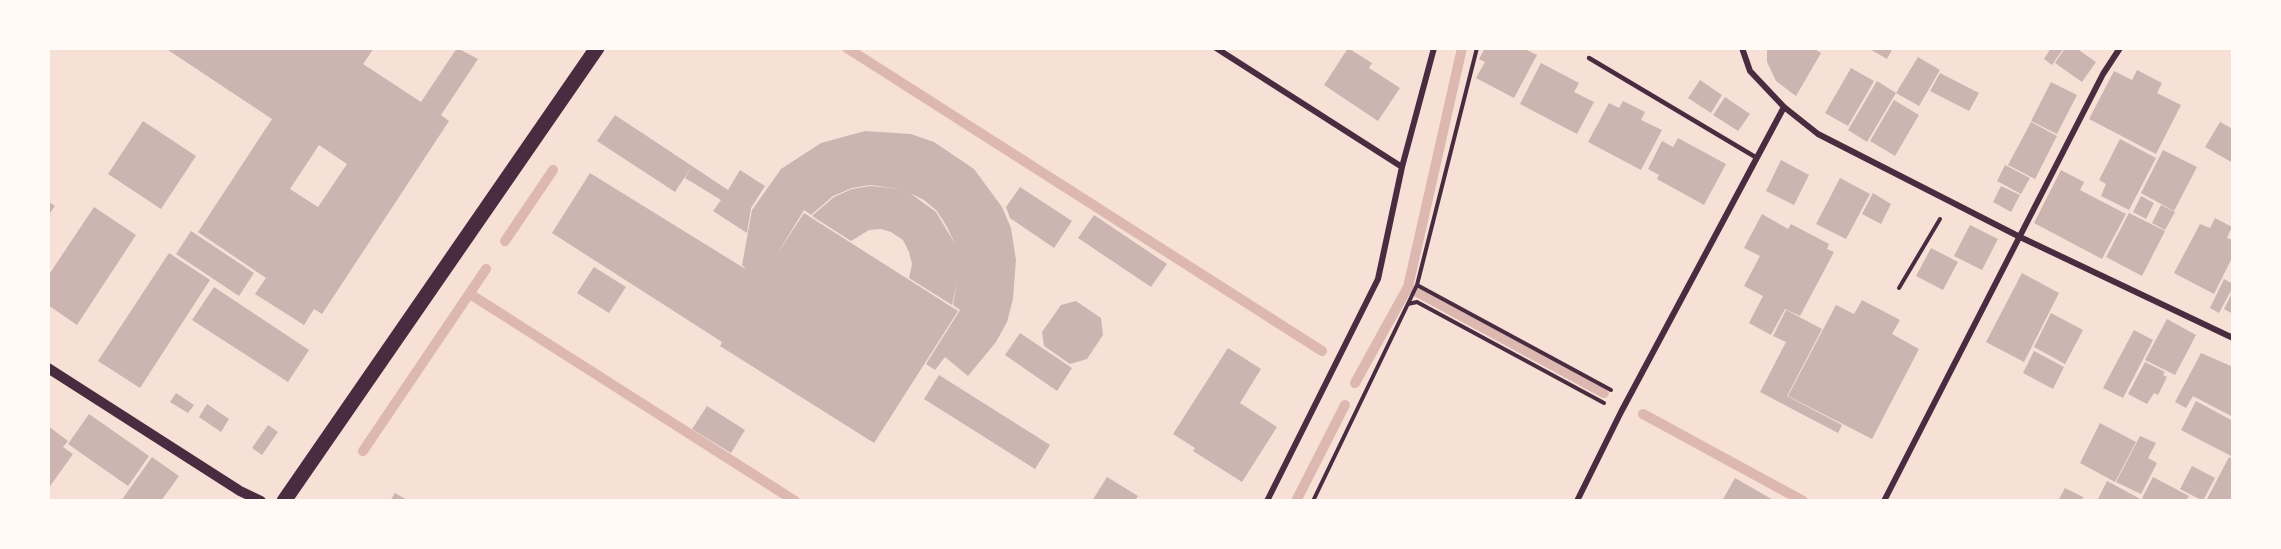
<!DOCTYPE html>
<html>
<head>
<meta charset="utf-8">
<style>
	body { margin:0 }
	#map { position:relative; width:2281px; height:549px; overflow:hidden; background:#f7e1d7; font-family:"Noto Sans",sans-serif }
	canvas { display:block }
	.frame { position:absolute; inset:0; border:50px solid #fffaf5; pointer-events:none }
</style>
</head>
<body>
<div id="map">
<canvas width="2281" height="549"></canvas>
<div class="frame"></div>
</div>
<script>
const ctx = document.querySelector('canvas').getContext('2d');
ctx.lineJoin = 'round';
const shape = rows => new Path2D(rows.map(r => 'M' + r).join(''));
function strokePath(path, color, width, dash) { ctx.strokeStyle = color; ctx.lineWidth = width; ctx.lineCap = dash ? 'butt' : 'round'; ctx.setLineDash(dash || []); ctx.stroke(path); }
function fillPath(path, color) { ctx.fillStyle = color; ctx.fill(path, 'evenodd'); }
strokePath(shape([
	[847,48,1322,351],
	[505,241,553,170],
	[1408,287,1604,393],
	[470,294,795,501],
	[1355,383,1408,287,1462,48],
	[1643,414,1803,501],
	[363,451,486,269],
	[1296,501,1345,405]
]), '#dcb8b0', 10);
fillPath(shape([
	[165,48,374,48,363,64,421,102,457,48,478,59,441,115,449,121,322,314,314,309,304,325,255,294,266,278,198,232,272,119],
	[319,145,347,164,318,207,290,189],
	[1348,48,1372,63,1369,68,1400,88,1378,121,1324,85],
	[1485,48,1523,48,1537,55,1514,98,1476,78,1485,62,1479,59],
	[1767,48,1813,48,1821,53,1796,96,1776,81,1767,62],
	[1868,48,1893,48,1887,59],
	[2051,48,2063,49,2052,65,2044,59],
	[2065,48,2076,48,2096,62,2082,82,2055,63],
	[1918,57,1940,70,1919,106,1896,93],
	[1541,63,1579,83,1574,92,1594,102,1577,134,1520,104],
	[1851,68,1874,81,1848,126,1825,113],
	[2137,70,2162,83,2157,93,2181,105,2156,154,2089,119,2114,71,2132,80],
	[1940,73,1979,93,1969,111,1930,91],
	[1700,80,1722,95,1711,113,1688,98],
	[1877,81,1896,93,1867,142,1848,130],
	[2051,82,2077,95,2057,134,2031,121],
	[1725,97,1750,114,1738,131,1713,115],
	[1894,100,1919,115,1895,156,1870,141],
	[1623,101,1645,112,1641,120,1662,130,1641,170,1588,142,1609,103,1619,108],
	[615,115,692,166,675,192,597,141],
	[143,121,196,156,161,209,108,174],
	[2031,122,2057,136,2035,179,2008,165],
	[2220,122,2233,129,2233,163,2205,147],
	[865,131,911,134,934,142,974,169,1002,207,1011,228,1016,260,1013,299,1007,322,996,342,968,376,945,357,935,370,926,364,960,310,953,305,957,282,952,305,909,278,912,264,909,252,903,240,891,232,881,229,869,230,851,241,812,216,834,197,852,189,870,186,902,189,870,185,852,188,833,196,811,215,804,210,776,256,804,213,958,311,874,443,720,346,722,342,552,233,590,173,747,270,742,265,752,210,781,169,821,143],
	[910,193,924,200,937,211,947,227,955,244,936,212],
	[1678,138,1726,164,1704,205,1657,179,1659,175,1648,169,1662,141,1673,147],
	[2120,139,2156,158,2129,210,2101,196,2106,184,2099,180],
	[2163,150,2197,167,2174,211,2141,193],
	[1781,160,1809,175,1794,205,1766,191],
	[2005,165,2030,178,2021,194,1997,181],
	[692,166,728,190,740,170,765,186,751,208,747,233,713,211,721,200,685,178],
	[2061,170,2084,182,2080,190,2126,214,2102,259,2034,223],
	[1840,178,1870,194,1846,239,1816,224],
	[2001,186,2020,195,2011,212,1993,202],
	[1020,187,1072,221,1054,248,1010,218,1006,207],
	[1873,193,1891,204,1881,224,1862,214],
	[2141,196,2154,203,2146,219,2133,212],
	[48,201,55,206,48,216],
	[2161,205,2175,212,2165,230,2152,223],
	[94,207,136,235,77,325,48,305,48,276],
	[2129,213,2165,231,2142,276,2106,257],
	[1762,214,1788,229,1791,224,1829,244,1827,249,1834,252,1800,316,1785,309,1771,335,1749,323,1763,296,1744,286,1760,256,1744,248],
	[1094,215,1167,264,1151,287,1078,238],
	[2215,218,2232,227,2227,238,2233,240,2233,256,2214,294,2174,273,2200,224,2210,228],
	[1970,225,1998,239,1982,270,1954,256],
	[191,231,254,273,239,296,176,254],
	[1931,248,1958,262,1943,290,1916,276],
	[169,253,210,280,140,388,98,361],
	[594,267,626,287,609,313,577,293],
	[2022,273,2059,293,2024,362,1986,342],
	[2224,279,2233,284,2233,287,2219,313,2210,308],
	[214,287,309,350,288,382,192,320],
	[2233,291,2233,314,2224,309],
	[1862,300,1900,320,1892,334,1919,349,1872,439,1788,396,1836,305,1854,314],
	[1076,301,1101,318,1103,335,1087,359,1070,364,1044,346,1042,332,1061,305],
	[1786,310,1822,329,1787,396,1842,425,1838,433,1760,392,1786,342,1773,336],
	[2051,313,2083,330,2065,364,2034,347],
	[2167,319,2196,335,2175,375,2145,360],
	[2134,330,2153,340,2123,398,2103,388],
	[1020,333,1072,368,1057,391,1005,355],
	[1228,348,1261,369,1240,403,1277,427,1242,482,1193,451,1195,448,1173,434],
	[2034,351,2064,367,2053,389,2023,373],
	[2201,353,2231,366,2233,362,2233,417,2193,396,2186,408,2175,402],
	[2145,362,2165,372,2163,375,2167,377,2158,395,2154,393,2147,404,2128,394],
	[939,375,1050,445,1035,469,924,399],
	[176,393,194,405,188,413,170,402],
	[2196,401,2233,421,2233,457,2181,430],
	[207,404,229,419,221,432,199,417],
	[707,406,745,430,731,453,692,429],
	[89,414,149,456,128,486,68,444],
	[2100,423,2136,442,2115,482,2080,463],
	[268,425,278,432,262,455,252,448],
	[48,426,68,441,63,447,73,454,48,489],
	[2140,436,2156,443,2148,458,2157,463,2141,494,2116,482],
	[152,457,179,476,161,501,121,501],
	[2229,457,2233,459,2233,501,2210,501,2207,499],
	[2192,466,2215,478,2203,501,2180,489],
	[1107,477,1138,496,1135,501,1092,501],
	[2153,477,2189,496,2186,501,2148,501,2142,498],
	[1735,478,1775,501,1722,501],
	[2107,481,2144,501,2097,501],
	[2065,488,2083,497,2082,501,2058,501],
	[395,493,409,501,390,501]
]), '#ccb4b1');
strokePath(shape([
	[1477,48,1417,285,1611,390],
	[1899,288,1940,219],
	[1408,304,1417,302,1604,403],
	[1313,501,1417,285]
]), '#4a2c40', 4);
strokePath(shape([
	[1589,58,1757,158]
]), '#4a2c40', 4.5);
strokePath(shape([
	[1216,48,1402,167,1378,279,1267,501],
	[1742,48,1750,71,1784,107,1818,134,2020,237,2233,338],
	[1402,167,1434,48],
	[1577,501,1621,412,1784,107],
	[1884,501,2103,74,2120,48]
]), '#4a2c40', 6);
strokePath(shape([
	[48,368,240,491,261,501]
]), '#4a2c40', 10);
strokePath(shape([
	[284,501,597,48]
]), '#4a2c40', 15);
</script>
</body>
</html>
